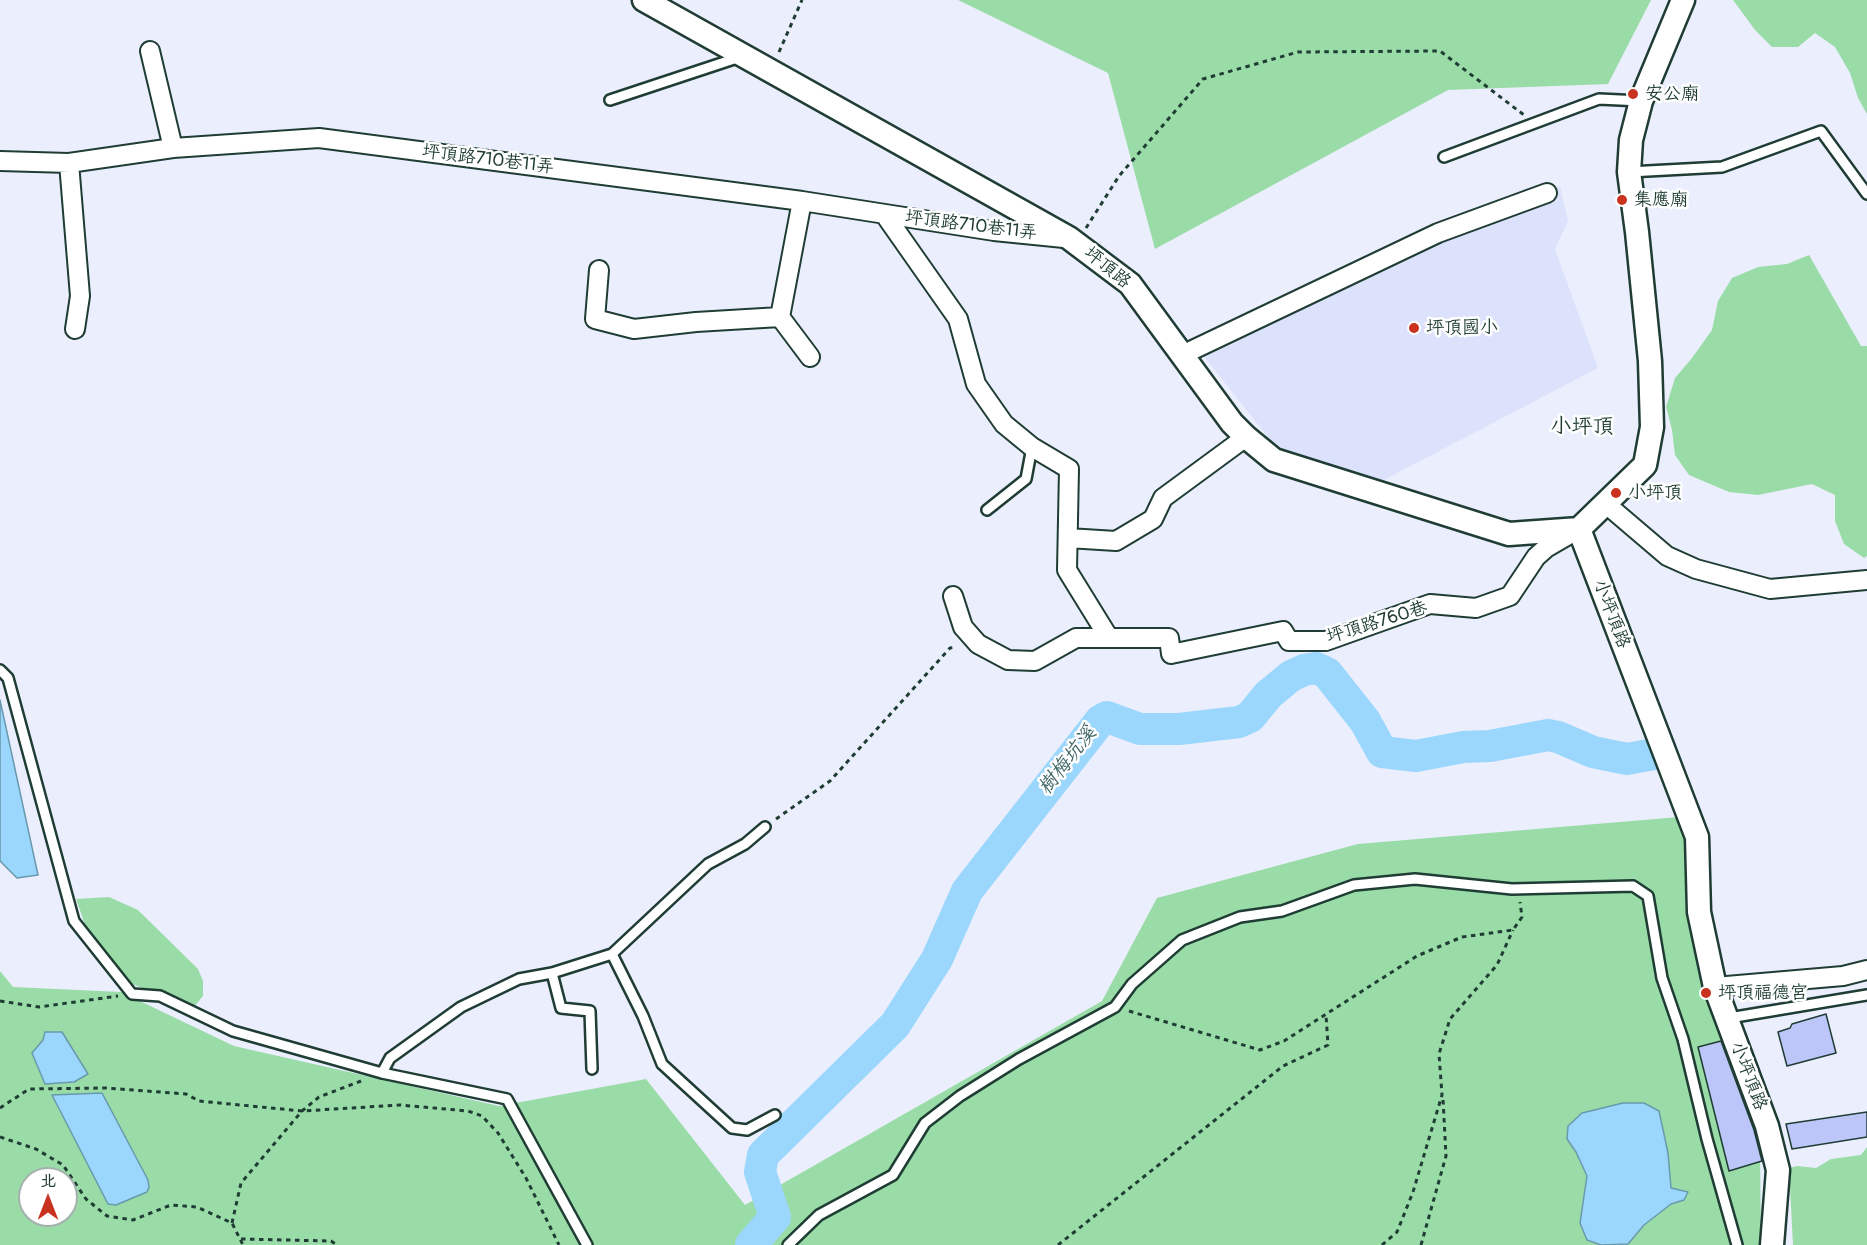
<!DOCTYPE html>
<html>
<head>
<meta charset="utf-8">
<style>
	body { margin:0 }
	#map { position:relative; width:1867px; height:1245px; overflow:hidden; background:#ebeefd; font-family:Pangolin,"LXGW WenKai TC",sans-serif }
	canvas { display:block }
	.north { position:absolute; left:18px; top:1167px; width:60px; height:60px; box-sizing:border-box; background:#fff; border:2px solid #a5b1ae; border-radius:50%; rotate:0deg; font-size:16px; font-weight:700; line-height:24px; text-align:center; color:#1f3d34 }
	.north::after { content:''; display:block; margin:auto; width:21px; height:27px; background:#c8321e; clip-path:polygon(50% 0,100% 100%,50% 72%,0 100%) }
</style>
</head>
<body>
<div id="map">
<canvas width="1867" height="1245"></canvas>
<div class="north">北</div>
</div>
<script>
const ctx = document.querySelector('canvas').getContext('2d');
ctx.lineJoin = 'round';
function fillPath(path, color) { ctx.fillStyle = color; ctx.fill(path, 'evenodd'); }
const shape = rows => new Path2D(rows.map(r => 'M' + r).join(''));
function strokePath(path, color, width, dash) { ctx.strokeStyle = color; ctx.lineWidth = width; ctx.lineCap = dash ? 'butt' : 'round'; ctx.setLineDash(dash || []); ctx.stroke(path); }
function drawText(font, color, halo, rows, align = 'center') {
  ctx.font = font + ' Pangolin,"LXGW WenKai TC",sans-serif'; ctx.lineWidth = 5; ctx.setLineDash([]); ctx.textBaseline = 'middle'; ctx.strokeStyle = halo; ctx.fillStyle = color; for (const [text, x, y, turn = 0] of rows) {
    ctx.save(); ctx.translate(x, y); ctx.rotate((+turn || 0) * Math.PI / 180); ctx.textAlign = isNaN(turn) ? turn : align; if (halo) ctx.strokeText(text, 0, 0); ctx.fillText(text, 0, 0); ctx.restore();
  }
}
fillPath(shape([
	[1560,186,1568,221,1555,249,1598,368,1378,483,1276,447,1198,349]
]), '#dde2fc');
fillPath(shape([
	[958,0,1651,0,1608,84,1448,90,1155,249,1108,73],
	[1733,0,1867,0,1867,114,1858,98,1850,73,1835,47,1815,33,1798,47,1772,47,1755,30],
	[1809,255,1861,346,1867,346,1867,556,1864,558,1844,544,1835,521,1835,495,1812,484,1758,495,1729,492,1689,475,1675,455,1672,430,1666,407,1675,378,1692,358,1712,330,1718,301,1732,278,1758,267,1787,264],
	[1679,817,1760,1149,1761,1245,0,1245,0,971,13,987,121,992,234,1046,499,1106,646,1079,745,1205,1102,1001,1157,898,1358,844],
	[30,1179,66,1179,66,1215,30,1215],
	[109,897,138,910,198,969,203,981,203,996,193,1008,127,982,88,933,76,899],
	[1867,1147,1867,1245,1793,1245,1789,1168,1797,1166,1816,1168,1831,1159,1861,1155]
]), '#9adca7');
const water = shape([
	[0,700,38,875,17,878,0,861,0,700],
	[45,1032,62,1032,88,1074,74,1082,45,1084,32,1053,43,1040,45,1032],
	[102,1093,148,1180,149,1187,147,1192,116,1205,108,1204,52,1095,102,1093],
	[1623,1103,1644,1103,1659,1111,1668,1153,1671,1188,1688,1192,1684,1200,1671,1204,1644,1225,1628,1244,1601,1245,1587,1240,1580,1223,1587,1176,1576,1152,1567,1139,1568,1126,1582,1113,1623,1103]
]);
fillPath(water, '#9bd7fc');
strokePath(water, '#6999ac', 1.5);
strokePath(shape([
	[751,1245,775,1217,760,1172,763,1155,895,1025,937,959,967,891,1100,721,1107,717,1140,729,1179,729,1239,722,1250,717,1268,695,1291,676,1304,670,1316,668,1327,673,1365,721,1382,752,1416,756,1463,747,1490,746,1548,735,1558,737,1593,752,1627,759,1654,754]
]), '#9bd7fc', 32);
const building = shape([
	[1826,1014,1836,1053,1787,1066,1778,1032,1790,1028,1792,1024,1826,1014],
	[1721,1041,1754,1130,1762,1161,1729,1171,1698,1047,1721,1041],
	[1867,1112,1867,1137,1792,1149,1786,1124,1867,1112]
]);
fillPath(building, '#bdc6f8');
strokePath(building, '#1f3d34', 1.5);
const service = shape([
	[610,100,740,57],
	[1444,157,1599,99,1641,101],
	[1629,172,1722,167,1821,131,1867,194],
	[987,510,1026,479,1032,447],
	[0,670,8,678,74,921,132,994,160,996,233,1031,382,1073,507,1099,587,1245],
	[612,954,643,1016,662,1064,732,1128,747,1130,775,1115],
	[552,973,561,1008,590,1011,592,1069],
	[1729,1018,1867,995],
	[382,1073,390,1058,461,1007,519,979,552,973,612,954,708,864,745,844,765,827],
	[788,1245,819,1215,893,1175,925,1123,960,1096,1019,1059,1115,1007,1132,984,1182,940,1240,917,1282,911,1354,885,1415,879,1512,889,1633,886,1648,896,1662,978,1683,1039,1707,1139,1737,1245]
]);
const minor = shape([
	[150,51,173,148],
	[0,161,69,163,173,148,319,138,802,201,994,231,1064,238],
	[69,163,80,296,75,329],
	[885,215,958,319,976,384,1004,424,1032,447,1069,469,1067,570,1109,638],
	[599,270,595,319,634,329,696,322,780,317,802,201],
	[780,317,810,357],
	[1182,355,1438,233,1547,193],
	[1606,504,1667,556,1696,569,1770,589,1867,580],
	[1068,538,1116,541,1153,519,1163,498,1246,437],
	[953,596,963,627,978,644,1008,660,1035,661,1076,638,1169,638,1171,654,1283,631,1289,641,1326,641,1430,604,1476,608,1510,596,1536,557,1546,548,1577,530],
	[1715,987,1843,976,1867,970]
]);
const tertiary = shape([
	[644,0,1069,238,1130,284,1232,423,1246,437,1274,460,1509,534,1579,529],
	[1579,529,1697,837,1699,912,1715,987,1767,1126,1778,1170,1772,1245],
	[1579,529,1645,465,1652,427,1650,361,1637,232,1629,172,1631,140,1641,101,1683,0]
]);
strokePath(service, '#1f3d34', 14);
strokePath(minor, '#1f3d34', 22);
strokePath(tertiary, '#1f3d34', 27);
strokePath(shape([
	[779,52,802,0],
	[1086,228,1119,176,1203,79,1298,52,1440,51,1524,115],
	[776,819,830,781,950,648,956,647],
	[0,1001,39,1007,118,996],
	[1129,1011,1260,1050,1284,1041,1417,956,1462,937,1513,930,1522,917,1520,902],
	[0,1108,29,1089,106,1088,186,1094,199,1101,302,1111,400,1105,468,1111,482,1116,498,1133,526,1178,559,1245],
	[0,1137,36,1149,63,1165,86,1199,107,1216,133,1220,171,1205,197,1207,232,1223,243,1245],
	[232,1223,241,1183,302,1111,319,1097,361,1081],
	[241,1239,331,1241,337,1245],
	[1058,1245,1283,1066,1328,1045,1326,1015],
	[1382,1245,1397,1232,1413,1192,1442,1095,1439,1054,1450,1019,1497,965,1513,930],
	[1421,1245,1446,1156,1443,1099]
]), '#1f3d34', 3, [4.5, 4.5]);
strokePath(service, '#fff', 9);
strokePath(minor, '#fff', 18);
strokePath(tertiary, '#fff', 22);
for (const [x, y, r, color] of [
	[1633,94,6,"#c8321e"],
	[1622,200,6,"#c8321e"],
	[1414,328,6,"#c8321e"],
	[1616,493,6,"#c8321e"],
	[1706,993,6,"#c8321e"]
]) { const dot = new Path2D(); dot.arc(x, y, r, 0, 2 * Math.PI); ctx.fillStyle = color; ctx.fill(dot); strokePath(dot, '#fff', 2); }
drawText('18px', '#1f3d34', '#fff', [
	["安公廟",1645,94],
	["集應廟",1634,200],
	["坪頂國小",1426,328],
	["小坪頂",1628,493],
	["坪頂福德宮",1718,993]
], 'left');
drawText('18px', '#1f3d34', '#fff', [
	["坪頂路710巷11弄",488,160,7],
	["坪頂路710巷11弄",971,226,7],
	["坪頂路",1107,268,39],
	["小坪頂路",1611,614,69],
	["坪頂路760巷",1377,623,-17],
	["小坪頂路",1748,1076,69]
]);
drawText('italic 20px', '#3e6466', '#fff', [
	["樹梅坑溪",1068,761,-52]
]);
drawText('21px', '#1f3d34', '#fff', [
	["小坪頂",1582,428]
]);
</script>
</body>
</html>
